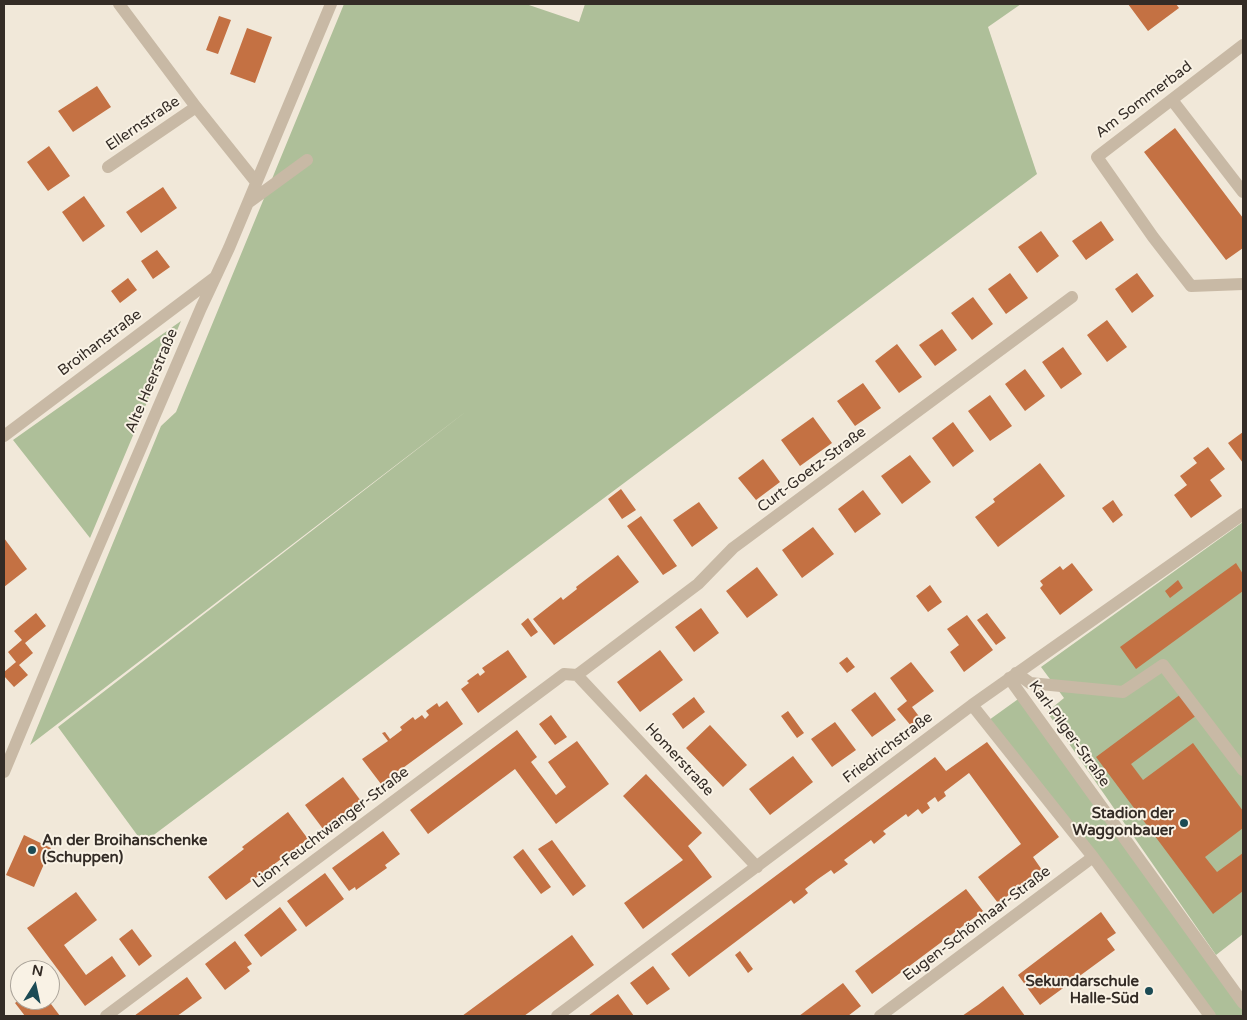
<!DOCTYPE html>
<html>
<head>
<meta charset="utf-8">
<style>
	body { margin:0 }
	#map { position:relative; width:1247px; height:1020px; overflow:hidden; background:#f1e8d9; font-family:"Varela Round",sans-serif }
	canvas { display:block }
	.frame { position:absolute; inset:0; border:5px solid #342c26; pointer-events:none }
	.north { position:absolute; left:10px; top:960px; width:50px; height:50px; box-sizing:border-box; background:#f9f2e5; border:1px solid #aaa399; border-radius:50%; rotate:10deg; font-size:14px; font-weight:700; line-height:20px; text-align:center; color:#342c26 }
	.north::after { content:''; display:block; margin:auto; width:18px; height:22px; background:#1c4b55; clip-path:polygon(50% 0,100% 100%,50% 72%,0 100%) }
</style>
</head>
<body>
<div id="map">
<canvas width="1247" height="1020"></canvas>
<div class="frame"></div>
<div class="north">N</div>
</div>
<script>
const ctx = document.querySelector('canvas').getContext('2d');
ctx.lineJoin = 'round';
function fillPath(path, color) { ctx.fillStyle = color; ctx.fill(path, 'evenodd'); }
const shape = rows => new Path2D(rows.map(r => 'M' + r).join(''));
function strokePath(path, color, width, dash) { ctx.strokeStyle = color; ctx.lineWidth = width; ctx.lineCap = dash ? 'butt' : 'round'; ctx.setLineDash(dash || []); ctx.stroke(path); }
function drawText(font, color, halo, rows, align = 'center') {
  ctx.font = font + ' "Varela Round",sans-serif'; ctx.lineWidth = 4; ctx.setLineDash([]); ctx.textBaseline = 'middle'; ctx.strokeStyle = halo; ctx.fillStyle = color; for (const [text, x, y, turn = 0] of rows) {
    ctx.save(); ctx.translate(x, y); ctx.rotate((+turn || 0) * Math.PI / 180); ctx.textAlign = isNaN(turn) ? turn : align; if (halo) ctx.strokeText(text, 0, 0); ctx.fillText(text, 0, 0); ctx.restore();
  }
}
fillPath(shape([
	[344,4,526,4,579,22,585,4,1021,4,988,27,1037,174,143,843,58,727,468,410,30,745,161,426,176,412],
	[181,321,90,538,13,440],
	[1243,522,1243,934,1216,955,1047,712,1064,698,1041,667],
	[1021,697,1243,1010,1243,1016,1216,1016,989,720]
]), '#aebf99');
fillPath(shape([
	[1128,4,1176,4,1179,8,1148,31],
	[219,16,231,20,218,54,206,50],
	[247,28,272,37,255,83,230,74],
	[97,86,111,107,73,132,58,111],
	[1175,128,1243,218,1243,248,1226,260,1144,152],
	[49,146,70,176,48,191,27,162],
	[163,187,177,208,141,233,126,212],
	[84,196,105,226,83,242,62,212],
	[1101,221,1114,240,1086,260,1072,241],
	[1041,231,1059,256,1037,273,1018,247],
	[157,250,170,267,153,279,141,261],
	[1010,273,1028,298,1006,314,988,289],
	[1137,273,1154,296,1132,313,1115,289],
	[128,278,137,290,120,303,111,291],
	[973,297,993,324,972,340,951,313],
	[1107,320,1127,347,1107,362,1087,335],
	[942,329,957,350,935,366,919,345],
	[897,344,922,377,899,393,875,361],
	[1063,347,1082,374,1061,389,1042,362],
	[1025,369,1045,396,1025,411,1005,384],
	[863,383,881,408,855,426,837,401],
	[990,395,1012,426,990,441,968,411],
	[813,417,832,443,800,466,781,440],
	[953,422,974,451,953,467,932,438],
	[1243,432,1243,463,1228,443],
	[1208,447,1225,469,1210,480,1222,496,1191,518,1174,495,1187,485,1180,476,1197,463,1193,458],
	[910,455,931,482,902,504,881,476],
	[763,459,780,482,756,500,738,478],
	[1040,463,1065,496,998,547,975,517,995,502,993,499],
	[621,489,636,510,622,519,608,499],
	[863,490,881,514,855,533,838,509],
	[1113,500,1123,515,1113,523,1102,508],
	[699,502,718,528,692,547,673,520],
	[641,516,677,566,663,575,627,526],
	[813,527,834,554,802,578,782,550],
	[4,538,27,569,4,587],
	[618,555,639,582,554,645,533,619,561,597,563,600,577,589,576,587],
	[1072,563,1093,590,1060,615,1040,588,1043,585,1040,581,1060,566,1063,570],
	[1236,563,1243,574,1243,591,1136,669,1120,647],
	[757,567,778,595,747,618,726,591],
	[1178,580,1183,588,1170,598,1165,591],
	[930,585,942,602,928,612,916,596],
	[701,608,719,633,694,652,675,627],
	[36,613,46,626,25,643,33,653,19,665,28,675,14,687,4,676,4,672,16,662,8,652,22,640,14,631],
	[987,613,1006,638,996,645,977,620],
	[967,615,993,650,964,672,950,652,959,645,947,629],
	[528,618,538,632,531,637,521,624],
	[508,650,527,677,478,713,461,689,469,683,467,681,478,673,480,676,485,672,482,668],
	[660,650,683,680,640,712,617,682],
	[847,657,855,667,847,673,839,663],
	[911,662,934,691,912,707,921,719,912,727,897,709,907,701,890,678],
	[875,692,896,720,872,737,851,710],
	[1181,694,1197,715,1131,764,1143,780,1193,743,1243,811,1243,828,1205,857,1217,872,1243,853,1243,891,1213,914,1096,757],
	[694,697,705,712,683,729,672,714],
	[447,701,463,724,381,784,362,759,388,741,382,733,385,732,390,739,402,730,400,727,413,717,415,720,422,715,425,719,429,715,426,711,437,703,439,707],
	[788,711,804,733,797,738,781,716],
	[551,715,567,737,555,745,539,724],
	[835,722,856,750,832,767,811,739],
	[710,725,747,765,723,787,686,748],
	[517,730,537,757,531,762,556,795,566,787,548,762,577,741,609,784,556,824,515,769,428,834,410,810],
	[987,742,1059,837,1033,857,1042,870,998,903,978,877,1021,844,969,773,944,792,946,796,938,802,935,797,927,803,930,808,922,814,918,809,908,817,906,814,883,831,886,834,874,844,871,840,844,860,848,864,834,874,831,870,818,879,805,889,808,893,802,898,794,904,791,900,689,977,671,954,935,757,946,771],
	[793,756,813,782,770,815,749,789],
	[646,774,702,833,688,846,712,877,643,929,624,903,683,860,623,796],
	[343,777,361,801,323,829,305,805],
	[288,812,308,839,226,900,208,877,244,849,242,847],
	[383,831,400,854,385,865,387,868,356,890,355,887,349,891,332,868],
	[24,835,51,848,34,887,6,875],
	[552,840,586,886,573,896,538,849],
	[523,849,551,887,541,894,513,857],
	[325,873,344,899,306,927,287,901],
	[966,889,983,911,872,994,855,971],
	[76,892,97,920,64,945,86,975,112,956,126,976,85,1006,27,928],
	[280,907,297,930,261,957,244,935],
	[1101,912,1116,933,1107,939,1115,950,1040,1005,1018,975],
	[132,929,152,956,139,966,119,939],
	[572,935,594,965,524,1016,462,1016],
	[235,941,252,964,247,967,250,971,225,990,205,964],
	[740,951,753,969,748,973,735,955],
	[653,966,670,989,647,1005,630,983],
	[187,977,202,998,180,1014,177,1016,134,1016],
	[843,983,861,1006,848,1016,799,1016],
	[1003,986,1025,1016,962,1016,978,1005],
	[618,994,634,1016,588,1016,600,1007],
	[20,999,20,1000,48,1000,60,1016,25,1016,15,1003]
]), '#c47143');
strokePath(shape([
	[119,4,196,107,256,182],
	[1243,45,1097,157,1153,237,1191,286,1243,284],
	[1172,100,1243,192],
	[108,167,196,107],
	[248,203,307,160],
	[4,436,214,278],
	[1016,673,1030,683,1123,692,1163,665,1243,770],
	[577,675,698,584,733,548,1072,297],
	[577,675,757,867],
	[1009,678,1243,1003],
	[972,705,1093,857,1210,1016],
	[4,772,84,580,201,308,229,248,331,4],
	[106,1016,564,674,577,675],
	[557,1016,972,705,1243,514],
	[880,1016,1093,857]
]), '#c8b9a5', 12);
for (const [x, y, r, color] of [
	[1184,823,5,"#1c4b55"],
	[32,850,5,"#1c4b55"],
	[1149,991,5,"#1c4b55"]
]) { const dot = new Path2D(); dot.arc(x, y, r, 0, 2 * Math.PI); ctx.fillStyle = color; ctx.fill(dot); strokePath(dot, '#f9f2e5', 2); }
drawText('15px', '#342c26', '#f9f2e5', [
	["Am Sommerbad",1144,100,-37],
	["Ellernstraße",143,124,-34],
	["Broihanstraße",100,343,-37],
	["Alte Heerstraße",152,381,-67],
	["Curt-Goetz-Straße",812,470,-37],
	["Karl-Pilger-Straße",1069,734,54],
	["Friedrichstraße",888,748,-37],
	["Homerstraße",679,760,47],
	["Lion-Feuchtwanger-Straße",331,828,-37],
	["Eugen-Schönhaar-Straße",977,924,-37]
]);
drawText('bold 15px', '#342c26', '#f9f2e5', [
	["Stadion der",1174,814],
	["Waggonbauer",1174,831],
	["An der Broihanschenke",42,841,"left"],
	["(Schuppen)",42,858,"left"],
	["Sekundarschule",1139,982],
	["Halle-Süd",1139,999]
], 'right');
</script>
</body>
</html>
